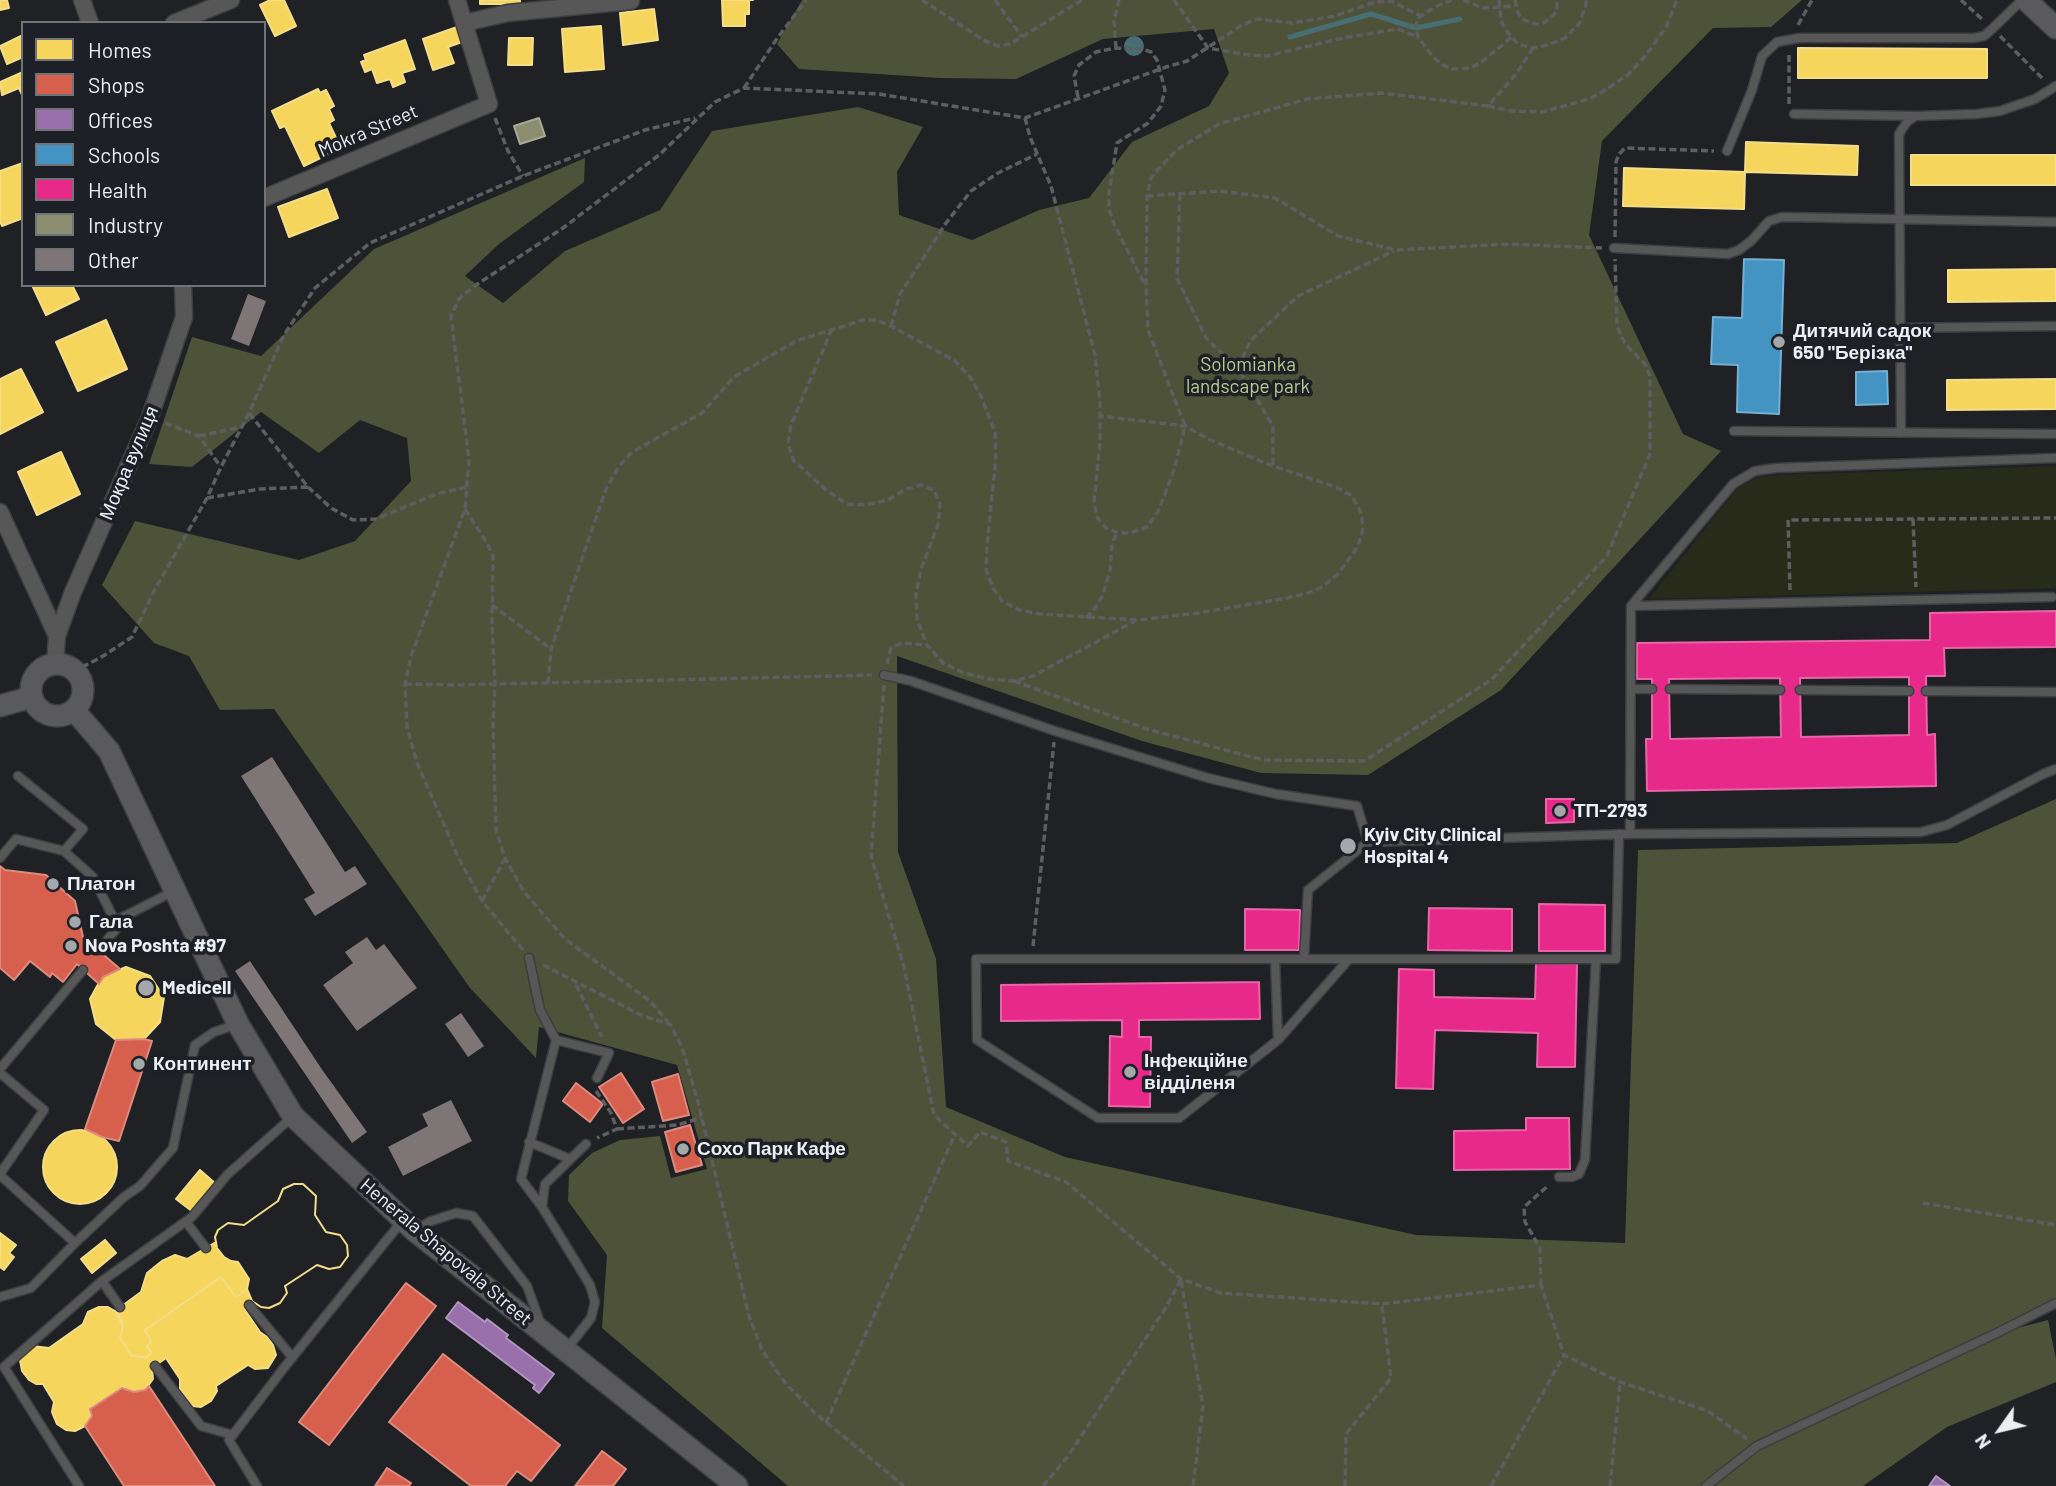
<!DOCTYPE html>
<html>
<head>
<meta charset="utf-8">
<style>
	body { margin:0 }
	#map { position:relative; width:2056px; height:1486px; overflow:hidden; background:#1f2124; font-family:Barlow,sans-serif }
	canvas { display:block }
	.legend { position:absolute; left:21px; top:21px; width:245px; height:266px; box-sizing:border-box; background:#1d2026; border:2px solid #707378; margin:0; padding:9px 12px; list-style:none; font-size:21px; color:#edf0f3 }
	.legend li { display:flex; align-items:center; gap:14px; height:35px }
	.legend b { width:35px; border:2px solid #707378 }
	.north { position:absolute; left:1965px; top:1395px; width:70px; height:70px; -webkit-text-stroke:5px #1d2026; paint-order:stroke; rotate:236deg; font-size:19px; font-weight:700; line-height:28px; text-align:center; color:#edf0f3 }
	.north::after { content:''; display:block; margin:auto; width:24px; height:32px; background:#edf0f3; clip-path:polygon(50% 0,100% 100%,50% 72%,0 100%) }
</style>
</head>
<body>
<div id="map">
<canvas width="2056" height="1486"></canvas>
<ul class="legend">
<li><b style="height:19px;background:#f6d55c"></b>Homes</li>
<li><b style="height:19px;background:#d6604d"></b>Shops</li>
<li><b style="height:19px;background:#9970ab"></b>Offices</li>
<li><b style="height:19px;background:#4393c3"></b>Schools</li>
<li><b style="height:19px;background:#e7298a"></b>Health</li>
<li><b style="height:19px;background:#8c8c6e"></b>Industry</li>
<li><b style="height:19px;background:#7e7676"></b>Other</li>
</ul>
<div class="north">N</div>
</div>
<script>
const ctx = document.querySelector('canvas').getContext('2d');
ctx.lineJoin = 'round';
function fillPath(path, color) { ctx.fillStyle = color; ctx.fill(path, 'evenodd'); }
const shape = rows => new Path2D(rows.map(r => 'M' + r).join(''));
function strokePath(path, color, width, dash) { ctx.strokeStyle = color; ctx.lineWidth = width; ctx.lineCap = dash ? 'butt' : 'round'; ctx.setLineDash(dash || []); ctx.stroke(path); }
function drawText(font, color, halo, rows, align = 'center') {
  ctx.font = font + ' Barlow,sans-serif'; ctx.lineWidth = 7; ctx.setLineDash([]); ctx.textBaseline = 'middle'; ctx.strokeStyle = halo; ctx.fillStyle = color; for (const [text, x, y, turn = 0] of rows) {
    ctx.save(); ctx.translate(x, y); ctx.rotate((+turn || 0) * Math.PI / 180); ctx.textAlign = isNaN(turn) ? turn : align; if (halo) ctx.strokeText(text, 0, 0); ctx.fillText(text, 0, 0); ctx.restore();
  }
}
fillPath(shape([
	[2056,466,2056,588,1649,599,1737,489,1758,477,1780,475]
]), '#282b19');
fillPath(shape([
	[802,0,1802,0,1771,27,1713,28,1602,141,1589,235,1683,434,1721,451,1501,690,1368,775,1261,773,1142,741,897,656,898,852,936,959,946,1107,1065,1157,1416,1235,1625,1243,1638,850,1957,843,2056,799,2056,1303,2002,1332,2048,1320,2056,1359,2056,1382,1947,1427,1863,1486,788,1486,602,1328,607,1255,568,1201,569,1175,592,1153,620,1140,660,1136,671,1178,707,1169,677,1065,539,1027,536,1058,470,988,274,709,220,710,189,656,154,643,102,585,135,521,299,560,355,541,411,481,407,438,360,420,319,453,261,412,192,467,149,464,192,337,261,356,374,249,585,158,584,182,499,244,465,276,503,303,565,251,660,210,712,131,858,107,923,127,897,172,899,215,972,240,1039,210,1089,198,1132,142,1209,106,1229,73,1214,29,1103,39,1016,79,940,78,799,69,777,44]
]), '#4d5238');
fillPath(shape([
	'1124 46a10 10 0 1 1 20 0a10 10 0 1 1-20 0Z'
]), '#476f73');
const homes = shape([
	[0,0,7,0,9,8,0,10,0,0],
	[270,0,284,0,296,26,275,36,260,5,270,0],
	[480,0,520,0,520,4,480,4,480,0],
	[722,0,753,0,749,0,749,14,745,14,745,26,723,26,722,0],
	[654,9,658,40,623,45,620,13,654,9],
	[601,26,604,69,565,72,562,29,601,26],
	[457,27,462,42,448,47,454,63,433,70,423,39,457,27],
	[21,36,23,57,7,64,0,46,21,36],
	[509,38,533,38,532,65,508,65,509,38],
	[405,40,415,69,402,73,405,82,393,87,390,79,377,83,372,69,365,72,361,62,366,60,364,55,405,40],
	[1798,48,1987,49,1987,78,1798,78,1798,48],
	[23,72,23,97,19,88,2,95,0,82,23,72],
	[318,89,320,93,326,90,334,106,329,109,334,120,329,123,341,148,304,166,285,126,280,128,272,111,318,89],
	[1746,142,1858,146,1857,175,1745,172,1746,142],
	[1911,155,2056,155,2056,185,1911,185,1911,155],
	[23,163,23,218,2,226,0,221,0,171,23,163],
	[1624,168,1745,172,1744,209,1623,206,1624,168],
	[327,189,338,218,289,237,278,207,327,189],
	[2056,269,2056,301,1948,302,1948,270,2056,269],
	[32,285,72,285,79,299,46,315,32,285],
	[106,320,127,369,78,391,56,342,106,320],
	[21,369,43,412,0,434,0,379,21,369],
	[2056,379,2056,409,1947,410,1947,380,2056,379],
	[61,452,80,494,37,515,18,472,61,452],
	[126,967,150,976,164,997,160,1022,144,1039,116,1040,96,1024,90,999,102,977,126,967],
	'43 1167a37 37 0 1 1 74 0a37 37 0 1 1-74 0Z',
	[200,1170,216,1184,193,1212,176,1199,200,1170],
	[294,1184,303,1184,316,1196,315,1215,326,1232,340,1235,347,1245,348,1256,340,1267,329,1269,317,1265,285,1286,287,1293,280,1303,269,1308,261,1307,252,1301,247,1289,249,1279,238,1262,231,1261,224,1257,217,1248,215,1237,218,1230,228,1223,244,1225,278,1201,283,1189,294,1184],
	[294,1184,303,1184,316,1196,315,1215,326,1232,340,1235,347,1245,348,1256,340,1267,329,1269,317,1265,285,1286,287,1293,280,1303,269,1308,261,1307,252,1301,245,1310,260,1332,267,1337,273,1345,276,1355,268,1368,255,1369,248,1365,216,1386,217,1391,211,1401,201,1407,192,1406,180,1389,180,1379,166,1358,152,1368,153,1379,145,1390,134,1392,122,1388,90,1409,92,1416,85,1426,75,1431,66,1430,57,1424,52,1412,54,1402,43,1384,36,1384,29,1380,22,1371,20,1360,23,1353,32,1346,49,1348,83,1324,88,1312,99,1307,108,1307,115,1311,121,1318,123,1326,120,1338,131,1355,145,1358,151,1353,147,1346,151,1341,145,1330,221,1277,236,1297,247,1289,249,1279,238,1262,231,1261,224,1257,217,1248,215,1237,218,1230,228,1223,244,1225,278,1201,283,1189,294,1184],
	[0,1233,16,1245,9,1253,14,1257,4,1270,0,1267,0,1233],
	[105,1240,116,1253,92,1273,81,1259,105,1240],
	[216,1242,217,1248,224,1257,231,1261,238,1262,249,1279,247,1289,236,1297,221,1277,145,1330,151,1341,147,1346,151,1353,145,1358,131,1355,120,1338,123,1326,115,1311,141,1292,147,1273,162,1261,175,1255,187,1259,216,1242]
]);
fillPath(homes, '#f6d55c');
strokePath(homes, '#f3dd89', 2);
const shops = shape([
	[0,866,5,870,46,875,75,901,83,937,120,969,103,977,99,984,77,964,63,982,52,973,50,977,30,961,14,980,0,968,0,866],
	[144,1039,152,1041,119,1141,102,1137,85,1129,116,1040,144,1039],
	[621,1073,644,1109,623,1123,599,1087,621,1073],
	[678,1074,689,1115,663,1121,652,1082,678,1074],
	[576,1083,603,1104,590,1122,563,1101,576,1083],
	[690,1125,702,1165,676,1172,665,1132,690,1125],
	[406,1283,436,1306,329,1445,299,1422,406,1283],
	[443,1354,560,1445,531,1481,517,1471,505,1486,471,1486,389,1422,443,1354],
	[149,1386,184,1439,215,1486,124,1486,85,1426,92,1416,90,1409,122,1388,134,1392,145,1390,149,1386],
	[602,1451,626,1469,613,1486,575,1486,602,1451],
	[387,1468,411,1483,409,1486,375,1486,387,1468]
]);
fillPath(shops, '#d6604d');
strokePath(shops, '#dd8b7f', 2);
const offices = shape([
	[458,1302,485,1322,487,1319,508,1335,506,1338,554,1374,539,1393,533,1388,535,1385,446,1318,458,1302],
	[1936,1476,1950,1486,1929,1486,1936,1476]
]);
fillPath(offices, '#9970ab');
strokePath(offices, '#b296c1', 2);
const schools = shape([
	[1744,259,1784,260,1779,414,1737,412,1738,365,1711,364,1713,317,1742,318,1744,259],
	[1887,371,1888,404,1856,405,1856,372,1887,371]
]);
fillPath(schools, '#4393c3');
strokePath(schools, '#76afd1', 2);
const health = shape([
	[2056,611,2056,647,1944,648,1945,676,1926,676,1927,735,1935,734,1936,786,1647,791,1646,739,1652,739,1652,679,1637,679,1637,643,1930,640,1930,613,2056,611],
	[1909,677,1909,735,1801,737,1800,678,1909,677],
	[1780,678,1781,737,1670,739,1669,679,1780,678],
	[1546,799,1574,799,1574,822,1546,823,1546,799],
	[1539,904,1605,905,1605,951,1539,951,1539,904],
	[1429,908,1512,909,1512,951,1428,950,1429,908],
	[1245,909,1300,910,1299,950,1245,950,1245,909],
	[1536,963,1577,964,1575,1067,1537,1067,1538,1033,1435,1030,1433,1089,1396,1088,1399,969,1434,970,1434,997,1535,999,1536,963],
	[1259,982,1260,1019,1139,1020,1139,1037,1151,1037,1150,1107,1109,1106,1110,1036,1122,1037,1122,1020,1001,1021,1001,985,1259,982],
	[1526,1118,1569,1118,1570,1169,1454,1170,1454,1131,1526,1130,1526,1118]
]);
fillPath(health, '#e7298a');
strokePath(health, '#e965aa', 2);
const industry = shape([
	[539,118,545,136,520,144,514,126,539,118]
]);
fillPath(industry, '#8c8c6e');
strokePath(industry, '#a9aa96', 2);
strokePath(shape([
	[1290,37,1371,14,1416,28,1460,19]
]), '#476f73', 5);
fillPath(shape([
	[248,294,266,301,249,346,231,339],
	[272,757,345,872,355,866,367,884,315,916,304,899,315,893,241,776],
	[367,937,376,950,384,944,417,988,357,1031,323,985,353,963,345,952],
	[250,961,323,1071,367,1132,352,1143,235,971],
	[461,1013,484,1046,468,1057,445,1024],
	[451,1100,472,1141,403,1176,388,1147,428,1126,422,1114]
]), '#7e7676');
const lane = shape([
	[1794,114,1916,116],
	[1727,151,1752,90,1762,56,1777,42,1799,38,1973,38,1984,36,1992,29,2022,0],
	[1614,248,1728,254,1739,250,1751,241,1769,221,1782,217,2056,222],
	[1899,328,2056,326],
	[1734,431,2056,434],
	[1901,433,1899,134,1907,122,1916,116,1977,114,2000,111,2035,99,2056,86],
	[1631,606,2052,597],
	[884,675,911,681,1055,731,1208,778,1276,794,1357,806,1368,842],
	[1631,689,1652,689],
	[1670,689,1780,690],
	[1800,690,1909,691],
	[1926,691,2056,692],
	[18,776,83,829,64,851],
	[1630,834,1631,606,1733,484,1755,471,1776,468,2056,458],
	[0,858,16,839,64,851,93,877,115,921,174,891],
	[99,950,117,928,115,921],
	[529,958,540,1010,556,1040],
	[1275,959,976,959,977,1040,1098,1118,1179,1118,1278,1040,1275,959,1596,959],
	[1304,959,1308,890,1368,842,1630,834,1921,832,1947,825,2043,774,2056,769],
	[1278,1040,1349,959],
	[0,1069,83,970],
	[0,1073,44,1110,0,1174],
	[529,1142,570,1159],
	[0,1175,75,1243],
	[1559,1177,1572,1177,1579,1174,1585,1160,1596,959,1616,959,1619,834],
	[542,1207,521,1179,556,1040,609,1053,597,1078],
	[186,1222,206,1248],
	[418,1229,431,1221,456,1213,473,1216,527,1286,540,1322],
	[102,1281,120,1307],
	[0,1297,31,1288,75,1243,124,1197,140,1186,173,1148,195,1045,214,1032,235,1025],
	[249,1305,292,1357],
	[566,1350,591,1318,595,1302,590,1285,542,1207,545,1184,586,1144],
	[155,1366,201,1426,233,1435],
	[79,1486,4,1367,102,1281,192,1217,227,1175,291,1118],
	[257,1486,229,1440,283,1369,402,1221],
	[1706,1486,1757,1446,1997,1333,2056,1303]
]);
const street = shape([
	[82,0,90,23],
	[174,23,231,0],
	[464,23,508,13,631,1],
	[264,198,489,104,457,0],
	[0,512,57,636,55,664],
	[57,636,73,592,150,417,184,317,183,285]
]);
const secondary = shape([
	[2026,0,2056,28],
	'31 690a26 26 0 1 1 52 0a26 26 0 1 1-52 0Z',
	[0,706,32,697],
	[74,710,109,751,238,1024,293,1116,415,1231,737,1486]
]);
strokePath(lane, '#3d3e40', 11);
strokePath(street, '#3d3e40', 19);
strokePath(secondary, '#3d3e40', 24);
strokePath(shape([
	[922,0,985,41,998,46,1010,44,1022,37,1082,0],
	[995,0,1022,37],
	[1174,0,1208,48,1249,55,1267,56,1343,38,1398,29,1418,37],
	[1452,0,1437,6,1421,16,1417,20,1416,28,1418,37,1434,58,1443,65,1452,69,1470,68,1479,64,1512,37],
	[1463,0,1483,8,1515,6],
	[1499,0,1501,21,1508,33,1518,44,1533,48,1548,45,1565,38,1579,24,1586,5,1586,0],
	[1515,0,1518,13,1522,19,1535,24,1542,24,1554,15,1557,9,1557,0],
	[1961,0,1984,21],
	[1798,25,1812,0],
	[2000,36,2044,80],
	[1116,48,1114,21,1119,0],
	[744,88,776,40,806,0],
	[1078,97,1074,76,1079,65,1096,52,1116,48,1142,49,1151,52,1157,60,1165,90,1161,106,1148,123,1117,143,1109,193,1109,209,1114,224,1145,285],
	[1789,104,1789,52],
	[1488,106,1512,111,1542,112,1589,99,1610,87,1629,74,1647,54,1666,27,1677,0],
	[495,118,508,151,523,176],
	[1025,118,1030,137,1051,186,1095,355,1100,402,1100,442,1094,503,1098,519,1106,528,1118,533,1131,533,1147,527,1158,512,1174,470,1185,426,1148,330,1146,286,1147,196,1151,178,1160,167,1178,149,1219,124,1307,99,1382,93,1488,106,1516,74,1533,48],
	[1180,194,1177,278,1206,338,1238,368,1273,426,1273,466],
	[1147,196,1220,191,1275,198,1338,236,1396,250,1509,244,1602,248],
	[1615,237,1616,162,1619,154,1625,148,1714,151],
	[891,326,900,294,946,223,971,191,998,173,1037,154],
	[832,329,791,425,788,444,794,461,826,490,847,504,865,505,888,500,906,489,921,485,934,490,940,504,938,525,921,569,916,594,917,620,927,645,943,663,964,673,988,679,1014,681,1033,676,1135,621],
	[1238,368,1250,341,1298,296,1394,251],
	[165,423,199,436,220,466],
	[199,436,241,427],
	[308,487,331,508,353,520,376,519,436,494,467,487],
	[207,498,260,489,308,487,249,413],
	[465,509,487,543,493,556,492,626,495,683,493,727,496,830,505,858,524,892,565,939,650,1001,668,1022],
	[1913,519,1916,587],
	[1790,590,1788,520,2056,518],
	[492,605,551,649],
	[1086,618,1096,607,1103,595,1110,570,1112,544,1117,533],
	[887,664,891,648,901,643,927,645],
	[82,667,100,658,132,637,154,591,207,498,221,467,249,413,284,335,315,288,370,243,523,176,645,130,695,118],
	[1014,681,1147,729,1263,760,1364,761,1491,680,1607,556,1650,454,1650,376,1645,364,1625,344,1617,326,1615,259],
	[548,683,551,649,606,489,619,466,632,452,702,413,734,377,796,341,863,320,876,320,891,326,955,361,970,377,981,396,995,432,996,458,987,545,986,569,993,588,1002,601,1019,610,1040,614,1138,620,1198,613,1287,598,1308,593,1322,587,1339,573,1358,546,1363,528,1361,513,1352,496,1336,487,1273,466,1210,440,1185,426,1100,416],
	[405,684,456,685,872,675],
	[884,685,871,856,904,967,934,1115,968,1146,980,1132,1006,1142,1008,1161,1066,1182,1181,1279,1221,1293,1382,1304,1541,1285,1564,1355,1620,1382,1708,1411,1747,1439],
	[482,901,504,860],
	[1033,946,1054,742],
	[523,950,482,901,459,859,417,763,407,727,405,684,411,656,465,509,469,460,451,316,459,299,473,287,563,228,659,155,715,102,744,88,879,94,1025,118,1166,67,1187,61,1242,25,1257,19,1292,23,1335,16,1375,2,1391,1,1421,16],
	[543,965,643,1016,670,1024,682,1047,698,1102,749,1316,762,1350,786,1384,815,1413,904,1486],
	[576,985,602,1037],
	[596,1091,611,1113,617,1129,597,1138],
	[617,1129,677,1125,701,1118],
	[1923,1203,2056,1225],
	[1181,1281,1203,1406,1193,1486],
	[1541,1285,1540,1248,1525,1222,1524,1207,1549,1185],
	[826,1423,955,1134],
	[1043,1486,1068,1456,1165,1309,1181,1279],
	[1345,1486,1346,1434,1391,1378,1382,1305],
	[1491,1486,1564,1355],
	[1610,1486,1620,1382]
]), '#5e5e60', 3.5, [7, 3.5]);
strokePath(lane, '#575758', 8);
strokePath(street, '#575758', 16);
strokePath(secondary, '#5a595b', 21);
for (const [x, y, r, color] of [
	[1779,342,7,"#a5a8ab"],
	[1560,811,7,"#a5a8ab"],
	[1348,846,9,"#a5a8ab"],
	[53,884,7,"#a5a8ab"],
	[75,922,7,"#a5a8ab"],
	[71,946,7,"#a5a8ab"],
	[146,988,9,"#a5a8ab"],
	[139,1064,7,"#a5a8ab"],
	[1130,1072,7,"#a5a8ab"],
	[683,1149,7,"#a5a8ab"]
]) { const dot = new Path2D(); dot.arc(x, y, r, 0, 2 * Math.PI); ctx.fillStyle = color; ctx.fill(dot); strokePath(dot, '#1d2026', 2.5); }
drawText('19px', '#edf0f3', '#1d2026', [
	["Mokra Street",368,131,-23],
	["Мокра вулиця",129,463,-67],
	["Henerala Shapovala Street",446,1252,40]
]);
drawText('bold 19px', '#edf0f3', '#1d2026', [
	["Дитячий садок",1793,331],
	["650 \"Берізка\"",1793,353],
	["ТП-2793",1574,811],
	["Kyiv City Clinical",1364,835],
	["Hospital 4",1364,857],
	["Платон",67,884],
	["Гала",89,922],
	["Nova Poshta #97",85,946],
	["Medicell",162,988],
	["Інфекційне",1144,1061],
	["відділеня",1144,1083],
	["Континент",153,1064],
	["Сохо Парк Кафе",697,1149]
], 'left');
drawText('19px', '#bfc98f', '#1d2026', [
	["Solomianka",1248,365],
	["landscape park",1248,387]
]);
</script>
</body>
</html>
